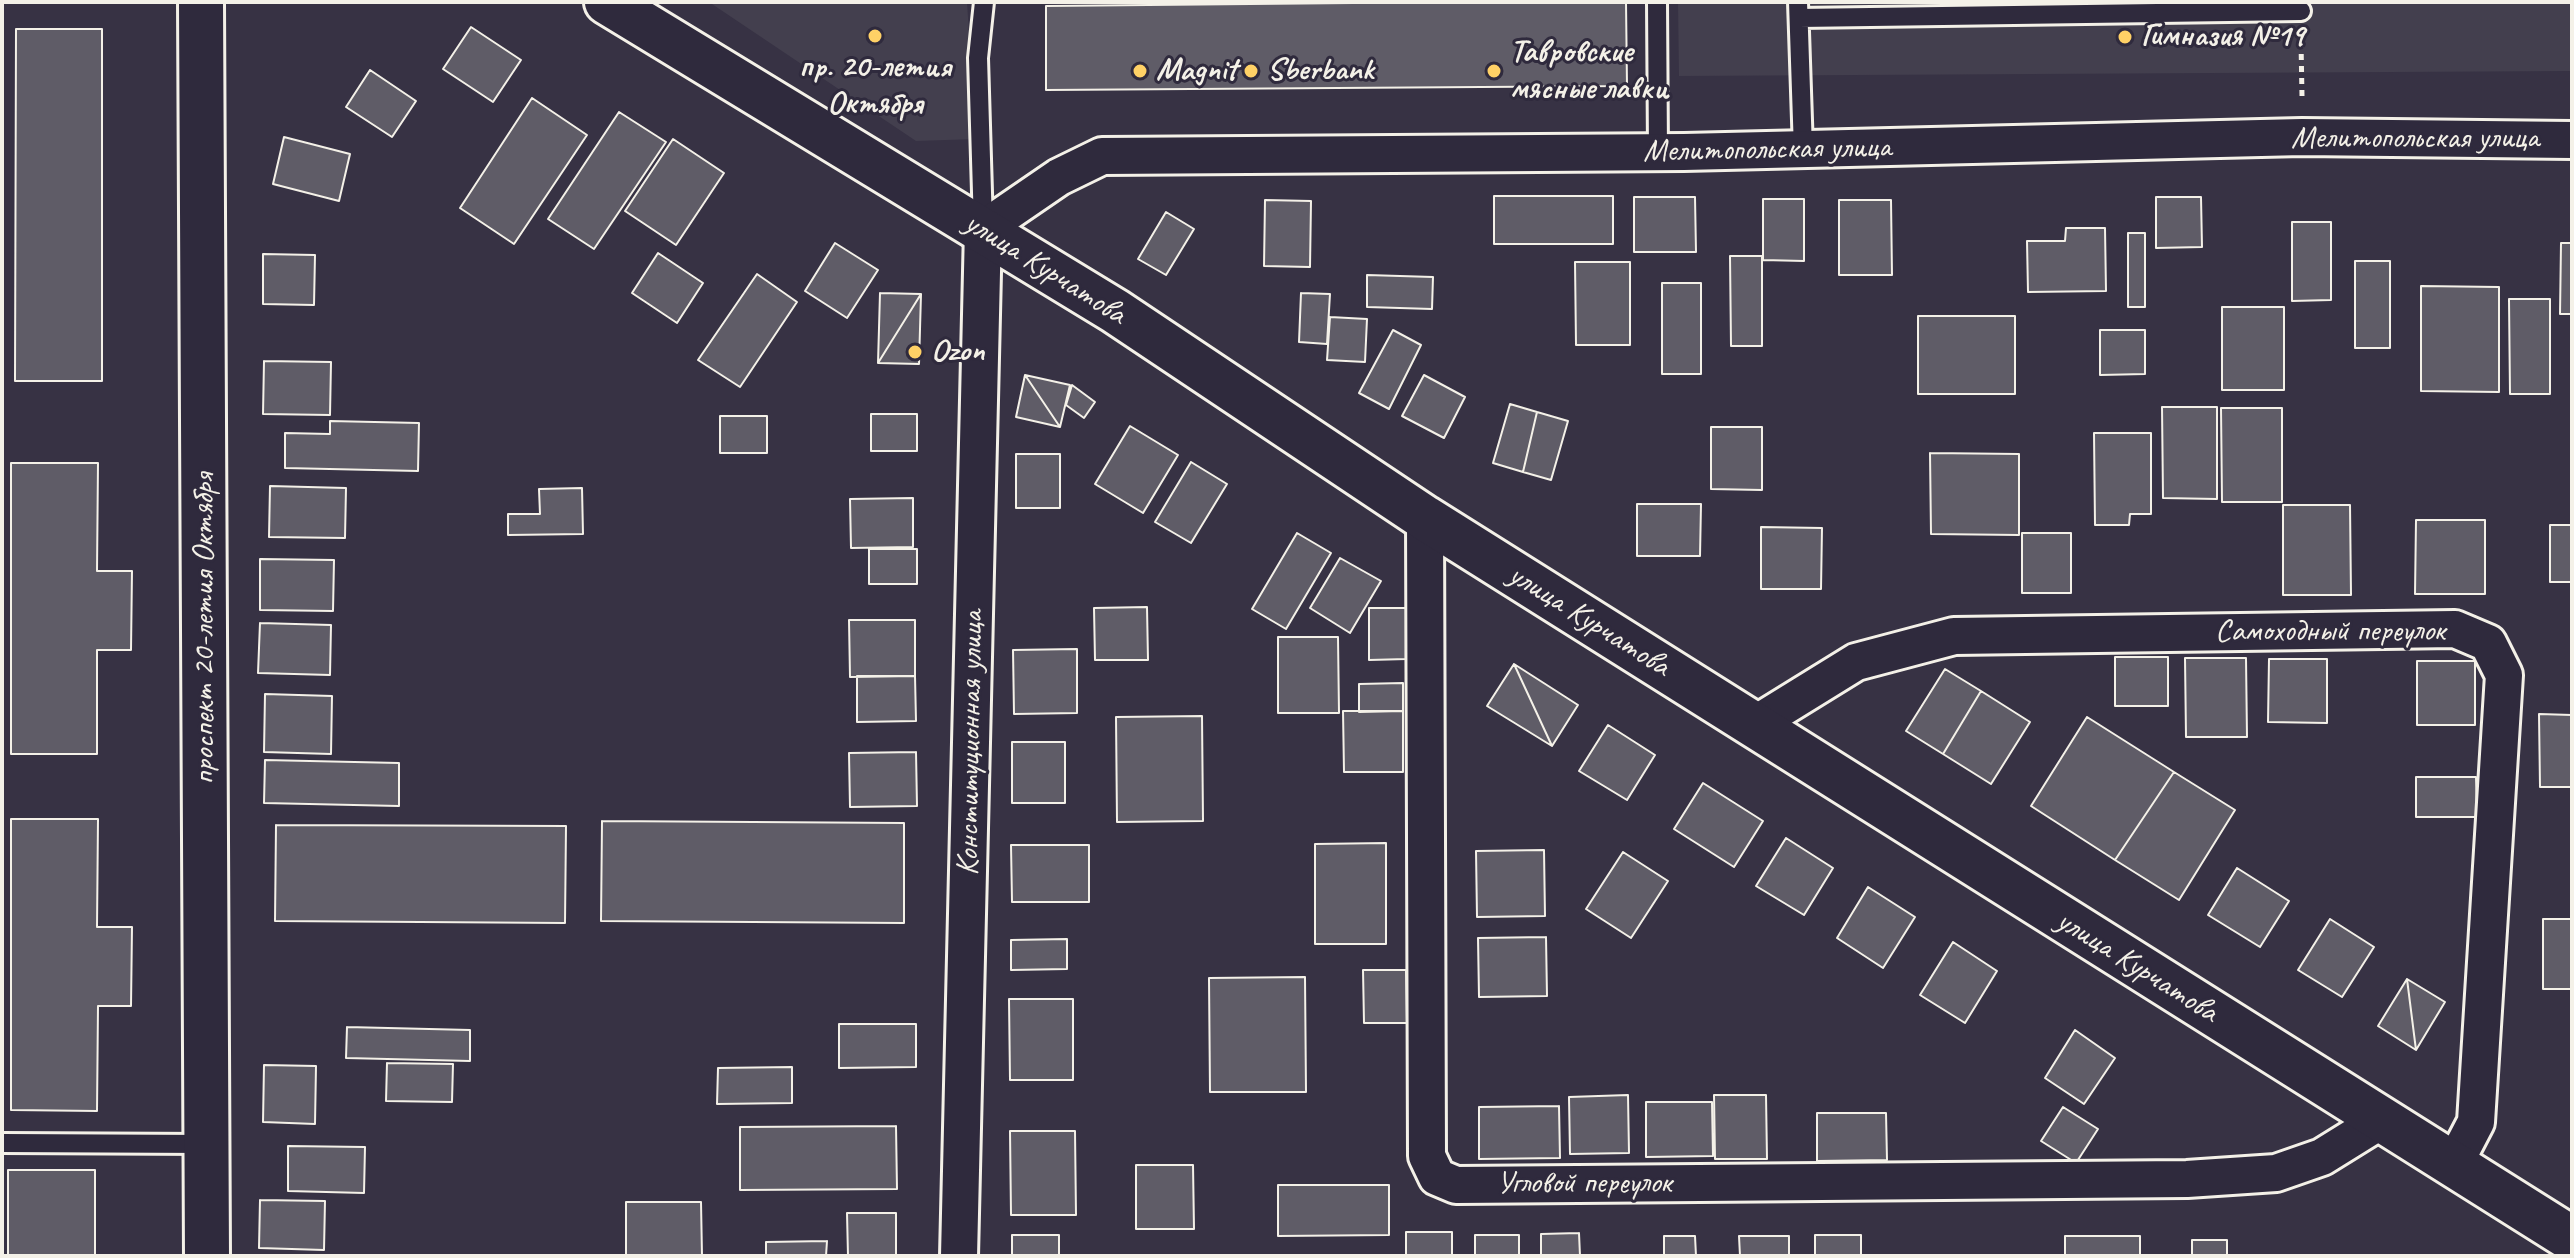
<!DOCTYPE html>
<html>
<head>
<meta charset="utf-8">
<style>
	body { margin:0 }
	#map { position:relative; width:2574px; height:1258px; overflow:hidden; background:#373244; font-family:Caveat,sans-serif }
	canvas { display:block }
	.frame { position:absolute; inset:0; border:4px solid #f4f1e8; pointer-events:none }
</style>
</head>
<body>
<div id="map">
<canvas width="2574" height="1258"></canvas>
<div class="frame"></div>
</div>
<script>
const ctx = document.querySelector('canvas').getContext('2d');
ctx.lineJoin = 'round';
function fillPath(path, color) { ctx.fillStyle = color; ctx.fill(path, 'evenodd'); }
const shape = rows => new Path2D(rows.map(r => 'M' + r).join(''));
function strokePath(path, color, width, dash) { ctx.strokeStyle = color; ctx.lineWidth = width; ctx.lineCap = dash ? 'butt' : 'round'; ctx.setLineDash(dash || []); ctx.stroke(path); }
function drawText(font, color, halo, rows, align = 'center') {
  ctx.font = font + ' Caveat,sans-serif'; ctx.lineWidth = 6; ctx.setLineDash([]); ctx.textBaseline = 'middle'; ctx.strokeStyle = halo; ctx.fillStyle = color; for (const [text, x, y, turn = 0] of rows) {
    ctx.save(); ctx.translate(x, y); ctx.rotate((+turn || 0) * Math.PI / 180); ctx.textAlign = isNaN(turn) ? turn : align; if (halo) ctx.strokeText(text, 0, 0); ctx.fillText(text, 0, 0); ctx.restore();
  }
}
fillPath(shape([
	[709,2,967,2,976,139,916,141],
	[1678,2,2572,2,2572,71,1679,76]
]), '#433f4e');
const building = shape([
	[1455,2,1626,2,1627,86,1046,90,1046,6,1455,2],
	[471,27,521,60,493,102,443,69,471,27],
	[16,29,102,29,102,381,15,381,16,29],
	[370,70,416,101,392,137,346,107,370,70],
	[532,98,587,135,514,244,460,208,532,98],
	[619,112,666,142,594,249,548,219,619,112],
	[284,137,350,154,339,201,273,184,284,137],
	[673,139,724,173,676,245,625,211,673,139],
	[1494,196,1613,196,1613,244,1494,244,1494,196],
	[1634,197,1695,197,1696,252,1634,252,1634,197],
	[2156,197,2201,197,2202,247,2156,248,2156,197],
	[1763,199,1804,199,1804,261,1763,260,1763,199],
	[1265,200,1311,201,1310,267,1264,266,1265,200],
	[1839,200,1891,200,1892,275,1839,275,1839,200],
	[1166,212,1194,229,1166,275,1138,259,1166,212],
	[2292,222,2331,222,2331,300,2292,301,2292,222],
	[2066,228,2105,228,2106,291,2028,292,2027,241,2065,241,2066,228],
	[2128,233,2145,233,2145,307,2128,307,2128,233],
	[835,243,878,270,847,318,805,291,835,243],
	[2561,243,2572,243,2572,314,2560,314,2561,243],
	[658,253,703,283,677,323,632,293,658,253],
	[263,254,315,255,314,305,263,304,263,254],
	[1730,256,1762,256,1762,346,1731,346,1730,256],
	[2355,261,2390,261,2390,348,2355,348,2355,261],
	[1575,262,1630,262,1630,345,1576,345,1575,262],
	[757,274,797,302,740,387,698,360,757,274],
	[1367,275,1433,277,1432,309,1367,307,1367,275],
	[1662,283,1701,283,1701,374,1662,374,1662,283],
	[2421,286,2499,287,2499,392,2421,391,2421,286],
	[880,293,921,294,878,363,880,293],
	[1301,293,1330,294,1327,344,1299,342,1301,293],
	[921,294,919,364,878,363,921,294],
	[2509,299,2550,299,2550,394,2510,394,2509,299],
	[2222,307,2284,307,2284,390,2222,390,2222,307],
	[1918,316,2015,316,2015,394,1918,394,1918,316],
	[1330,317,1367,319,1365,362,1327,360,1330,317],
	[1393,330,1421,345,1389,409,1359,393,1393,330],
	[2100,330,2145,330,2145,374,2100,375,2100,330],
	[264,361,331,362,330,415,263,414,264,361],
	[1025,375,1060,427,1016,417,1025,375],
	[1025,375,1070,385,1060,427,1025,375],
	[1424,375,1465,397,1444,438,1402,416,1424,375],
	[1072,385,1095,402,1084,418,1066,405,1072,385],
	[1510,404,1537,412,1523,472,1493,463,1510,404],
	[2162,407,2217,407,2217,499,2163,498,2162,407],
	[2221,408,2282,408,2282,502,2222,502,2221,408],
	[1537,412,1568,421,1551,480,1523,472,1537,412],
	[871,414,917,414,917,451,871,451,871,414],
	[720,416,767,416,767,453,720,453,720,416],
	[330,421,419,423,418,471,285,468,285,433,330,434,330,421],
	[1130,426,1178,455,1143,513,1095,484,1130,426],
	[1711,427,1762,427,1762,490,1711,489,1711,427],
	[2094,433,2151,433,2151,514,2130,514,2129,525,2095,525,2094,433],
	[1930,453,2019,454,2019,535,1931,534,1930,453],
	[1016,454,1060,454,1060,508,1016,508,1016,454],
	[1191,462,1227,484,1191,543,1155,522,1191,462],
	[11,463,98,463,97,571,132,571,131,650,97,650,97,754,11,754,11,463],
	[270,486,346,488,345,538,269,537,270,486],
	[582,488,583,534,508,535,508,514,540,514,539,489,582,488],
	[913,498,913,547,851,548,850,499,913,498],
	[1637,504,1701,504,1700,556,1637,556,1637,504],
	[2283,505,2350,505,2351,595,2283,595,2283,505],
	[2416,520,2485,520,2485,594,2415,594,2416,520],
	[2550,525,2572,525,2572,582,2550,582,2550,525],
	[1761,527,1822,528,1821,589,1761,589,1761,527],
	[1297,533,1331,553,1286,629,1252,609,1297,533],
	[2022,533,2071,533,2071,593,2022,593,2022,533],
	[869,549,917,549,917,584,869,584,869,549],
	[1340,558,1381,581,1350,633,1310,608,1340,558],
	[260,559,334,560,333,611,260,610,260,559],
	[1147,607,1148,660,1095,660,1094,608,1147,607],
	[1369,608,1407,608,1407,659,1369,660,1369,608],
	[849,620,915,620,915,676,850,677,849,620],
	[260,623,331,625,330,675,258,673,260,623],
	[1278,637,1338,637,1339,713,1278,713,1278,637],
	[1077,649,1077,713,1014,714,1013,650,1077,649],
	[2115,657,2168,657,2168,706,2115,706,2115,657],
	[2185,658,2246,658,2247,737,2186,737,2185,658],
	[2269,659,2327,659,2327,723,2268,722,2269,659],
	[2417,661,2475,661,2475,725,2417,725,2417,661],
	[1514,664,1552,746,1487,706,1514,664],
	[1514,664,1578,705,1552,746,1514,664],
	[1945,669,1981,691,1943,754,1906,731,1945,669],
	[857,676,915,676,916,721,857,722,857,676],
	[1403,683,1403,711,1359,712,1359,684,1403,683],
	[1981,691,2030,722,1991,784,1943,754,1981,691],
	[265,694,332,696,331,754,264,752,265,694],
	[1343,711,1403,711,1403,772,1344,772,1343,711],
	[2539,714,2572,715,2572,787,2540,787,2539,714],
	[1202,716,1203,821,1117,822,1116,717,1202,716],
	[2087,717,2174,772,2115,860,2031,806,2087,717],
	[1608,725,1655,755,1627,800,1579,771,1608,725],
	[1012,742,1065,742,1065,803,1012,803,1012,742],
	[916,752,917,806,850,807,849,753,916,752],
	[265,760,399,763,399,806,264,803,265,760],
	[2174,772,2235,810,2179,900,2115,860,2174,772],
	[2416,777,2476,777,2477,817,2416,817,2416,777],
	[1703,783,1763,821,1734,867,1674,829,1703,783],
	[11,819,98,819,97,927,132,927,131,1006,98,1006,97,1111,11,1110,11,819],
	[602,821,904,823,904,923,601,921,602,821],
	[276,825,566,826,565,923,275,921,276,825],
	[1786,838,1833,868,1804,915,1756,886,1786,838],
	[1386,843,1386,944,1315,944,1315,844,1386,843],
	[1011,845,1089,845,1089,902,1012,902,1011,845],
	[1544,850,1545,916,1477,917,1476,851,1544,850],
	[1623,852,1668,881,1631,938,1586,909,1623,852],
	[2237,868,2289,901,2260,947,2208,915,2237,868],
	[1868,887,1915,917,1883,968,1837,938,1868,887],
	[2330,919,2374,947,2342,997,2298,970,2330,919],
	[2543,919,2572,919,2572,989,2543,989,2543,919],
	[1546,937,1547,996,1479,997,1478,938,1546,937],
	[1067,939,1067,969,1011,970,1011,940,1067,939],
	[1953,942,1997,971,1965,1023,1920,995,1953,942],
	[1363,970,1406,970,1407,1023,1364,1023,1363,970],
	[1305,977,1306,1092,1210,1092,1209,978,1305,977],
	[2407,979,2445,1002,2416,1050,2407,979],
	[2407,979,2416,1050,2378,1026,2407,979],
	[1009,999,1073,999,1073,1080,1010,1080,1009,999],
	[839,1024,916,1024,916,1067,839,1068,839,1024],
	[347,1027,470,1030,470,1061,346,1058,347,1027],
	[2075,1030,2115,1058,2084,1104,2045,1078,2075,1030],
	[387,1063,453,1064,452,1102,386,1101,387,1063],
	[264,1065,316,1066,315,1124,263,1122,264,1065],
	[792,1067,792,1103,717,1104,718,1068,792,1067],
	[1628,1095,1629,1153,1570,1154,1569,1097,1628,1095],
	[1714,1095,1766,1095,1767,1159,1715,1159,1714,1095],
	[1646,1102,1712,1102,1713,1156,1646,1157,1646,1102],
	[1559,1106,1560,1158,1479,1159,1479,1107,1559,1106],
	[2063,1107,2098,1129,2076,1163,2041,1141,2063,1107],
	[1817,1113,1886,1113,1887,1160,1817,1161,1817,1113],
	[896,1126,897,1189,740,1190,740,1127,896,1126],
	[1010,1131,1075,1131,1076,1215,1011,1215,1010,1131],
	[288,1146,365,1147,364,1193,288,1191,288,1146],
	[1136,1165,1193,1165,1194,1229,1136,1229,1136,1165],
	[8,1170,95,1170,95,1256,8,1256,8,1170],
	[1278,1185,1389,1185,1389,1235,1278,1236,1278,1185],
	[260,1200,325,1201,324,1250,259,1248,260,1200],
	[626,1202,701,1202,702,1256,626,1256,626,1202],
	[847,1213,896,1213,896,1256,848,1256,847,1213],
	[1406,1232,1452,1232,1452,1256,1406,1256,1406,1232],
	[1579,1233,1580,1256,1541,1256,1541,1234,1579,1233],
	[1012,1235,1059,1235,1059,1256,1012,1256,1012,1235],
	[1475,1235,1519,1235,1519,1256,1475,1256,1475,1235],
	[1815,1235,1861,1235,1861,1256,1815,1256,1815,1235],
	[1664,1236,1695,1236,1696,1256,1664,1256,1664,1236],
	[1739,1236,1789,1236,1789,1256,1740,1256,1739,1236],
	[2065,1236,2140,1236,2140,1256,2065,1256,2065,1236],
	[2192,1240,2227,1240,2227,1256,2192,1256,2192,1240],
	[827,1241,826,1256,766,1256,766,1242,827,1241]
]);
fillPath(building, '#5f5c67');
strokePath(building, '#f4f1e8', 2);
const service = shape([
	[1657,2,1658,152],
	[1798,2,1803,150],
	[1799,18,2301,11],
	[983,226,978,58,984,2],
	[2,1143,207,1144]
]);
const minor = shape([
	[1425,518,1427,1156,1437,1177,1456,1185,2187,1179,2276,1173,2322,1157,2380,1121],
	[1754,725,1856,662,1954,636,2455,629,2488,643,2504,675,2476,1122,2453,1166],
	[959,1256,983,229,1059,177,1102,156,1684,152,2302,137,2572,140]
]);
const tertiary = shape([
	[201,2,207,1256],
	[607,2,1115,311,1425,518,2572,1239]
]);
strokePath(service, '#f4f1e8', 24);
strokePath(minor, '#f4f1e8', 42);
strokePath(tertiary, '#f4f1e8', 50);
strokePath(shape([
	[2301,42,2302,96]
]), '#f4f1e8', 5, [6, 6]);
strokePath(service, '#2f2a3d', 18);
strokePath(minor, '#2f2a3d', 36);
strokePath(tertiary, '#2f2a3d', 44);
for (const [x, y, r, color] of [
	[875,36,8,"#ffd166"],
	[2125,37,8,"#ffd166"],
	[1140,71,8,"#ffd166"],
	[1251,71,8,"#ffd166"],
	[1494,71,8,"#ffd166"],
	[915,352,8,"#ffd166"]
]) { const dot = new Path2D(); dot.arc(x, y, r, 0, 2 * Math.PI); ctx.fillStyle = color; ctx.fill(dot); strokePath(dot, '#2f2a3d', 3); }
drawText('bold 32px', '#f4f1e8', '#2f2a3d', [
	["Гимназия №19",2141,37],
	["Тавровские",1510,53],
	["мясные лавки",1510,90],
	["пр. 20-летия",875,68,"center"],
	["Октября",875,105,"center"],
	["Magnit",1156,71],
	["Sberbank",1267,71],
	["Ozon",931,352]
], 'left');
drawText('32px', '#f4f1e8', '#2f2a3d', [
	["Мелитопольская улица",2415,139],
	["Мелитопольская улица",1767,150,-1],
	["улица Курчатова",1045,269,32],
	["улица Курчатова",1589,621,32],
	["проспект 20-летия Октября",205,629,-90],
	["Самоходный переулок",2330,632],
	["Конституционная улица",971,743,-89],
	["улица Курчатова",2137,967,32],
	["Угловой переулок",1584,1184]
]);
</script>
</body>
</html>
